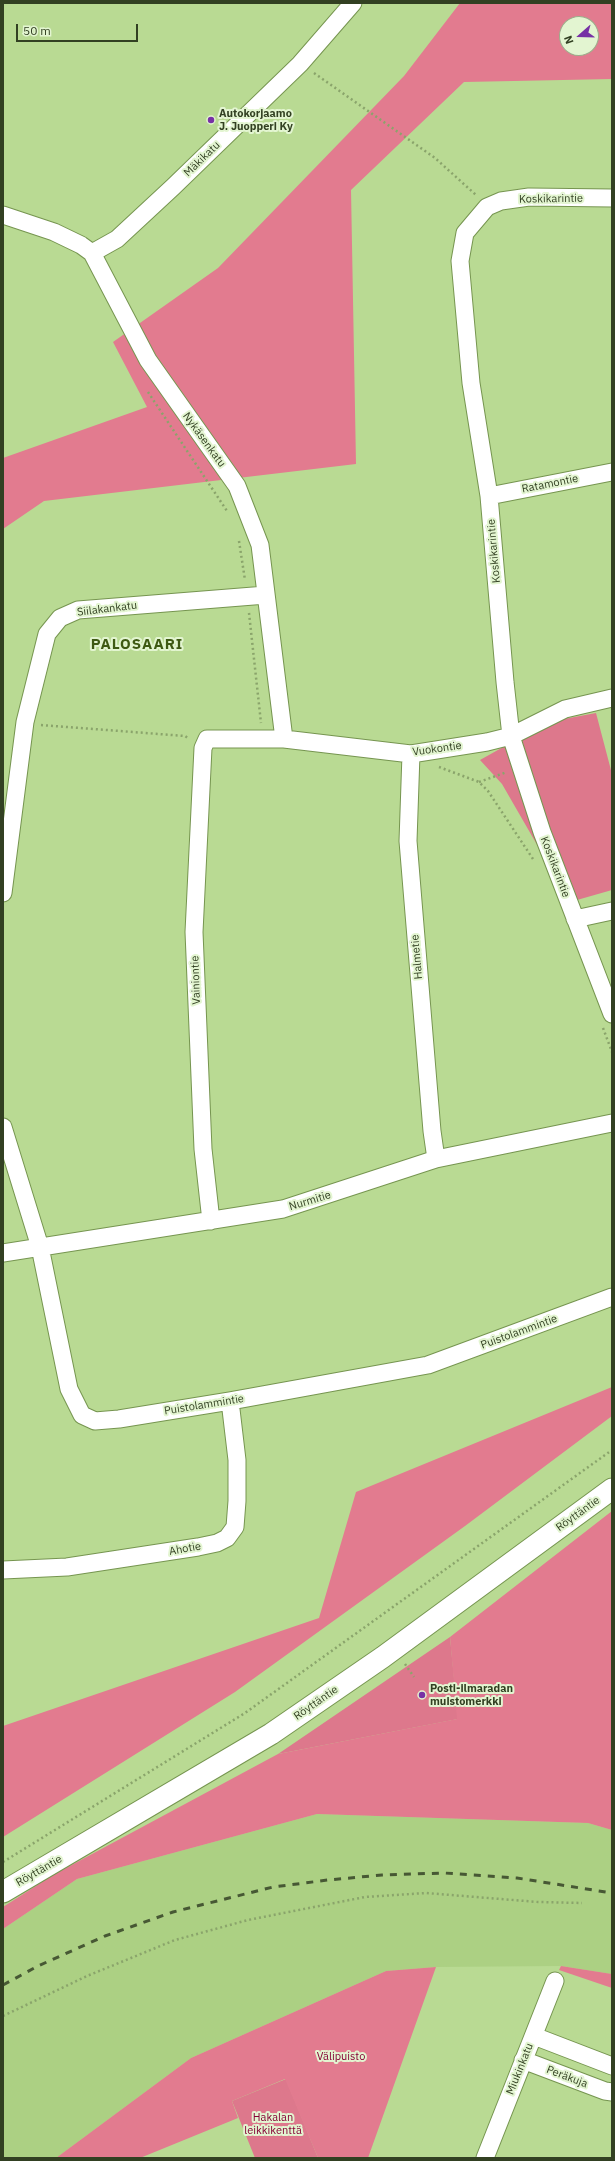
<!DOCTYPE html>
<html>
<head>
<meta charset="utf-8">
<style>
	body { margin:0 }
	#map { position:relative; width:615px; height:2161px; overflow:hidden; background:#b9da93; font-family:"IBM Plex Sans",sans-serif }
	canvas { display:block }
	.frame { position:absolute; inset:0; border:4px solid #324022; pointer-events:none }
	.north { position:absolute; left:559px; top:16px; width:40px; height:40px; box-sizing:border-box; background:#e3f5d1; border:1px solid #9cad8b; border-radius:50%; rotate:250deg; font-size:11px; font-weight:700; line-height:16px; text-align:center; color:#324022 }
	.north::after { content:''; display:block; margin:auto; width:14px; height:18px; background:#7731a5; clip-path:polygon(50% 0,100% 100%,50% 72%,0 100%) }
	.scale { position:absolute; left:16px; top:24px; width:122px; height:18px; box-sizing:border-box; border:2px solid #324022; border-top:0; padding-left:5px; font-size:12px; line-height:14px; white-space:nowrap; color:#324022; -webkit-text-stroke:3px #e3f5d1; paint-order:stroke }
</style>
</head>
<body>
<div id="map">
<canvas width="615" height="2161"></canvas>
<div class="frame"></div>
<div class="north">N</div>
<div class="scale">50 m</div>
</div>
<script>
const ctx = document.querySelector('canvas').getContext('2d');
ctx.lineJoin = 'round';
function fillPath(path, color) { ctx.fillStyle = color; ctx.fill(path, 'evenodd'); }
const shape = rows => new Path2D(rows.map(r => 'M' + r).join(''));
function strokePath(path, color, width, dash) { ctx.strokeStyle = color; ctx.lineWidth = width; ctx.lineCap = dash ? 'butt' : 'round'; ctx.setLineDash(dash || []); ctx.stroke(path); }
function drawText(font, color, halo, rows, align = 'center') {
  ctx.font = font + ' "IBM Plex Sans",sans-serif'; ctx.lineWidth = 4; ctx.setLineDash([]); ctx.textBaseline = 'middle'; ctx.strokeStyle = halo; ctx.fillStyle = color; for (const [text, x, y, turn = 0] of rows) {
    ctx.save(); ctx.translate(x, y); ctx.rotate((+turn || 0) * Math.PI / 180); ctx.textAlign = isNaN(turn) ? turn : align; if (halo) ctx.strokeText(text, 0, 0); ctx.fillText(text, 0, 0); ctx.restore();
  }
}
fillPath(shape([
	[317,1814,588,1823,612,1830,612,1974,561,1966,436,1967,386,1971,191,2058,56,2158,3,2158,3,1929,77,1879]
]), '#acd083');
fillPath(shape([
	[596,713,612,774,612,890,570,902,502,784,480,760,548,722],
	[450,1637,458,1719,278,1754],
	[286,2079,318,2158,255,2158,232,2101]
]), '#dd788c');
fillPath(shape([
	[460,3,612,3,612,79,464,82,351,190,356,464,44,501,3,529,3,458,147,407,113,342,218,268,404,76],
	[567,24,591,24,591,48,567,48],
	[612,1387,612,1416,465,1526,235,1692,3,1837,3,1726,319,1618,356,1492],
	[612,1511,612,1830,588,1823,317,1814,77,1879,3,1929,3,1907,53,1875,278,1754,457,1719,450,1637],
	[561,1966,612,1974,612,1988,559,1970],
	[436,1967,368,2158,318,2158,285,2079,232,2101,238,2118,140,2158,56,2158,191,2058,386,1971]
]), '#e27b8f');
const minor = shape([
	[612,198,529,197,501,201,487,207,465,233,460,261,471,383,489,496,505,682,511,736,542,832,612,1014],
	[3,215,54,232,81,245,92,253,148,360,237,486,260,545,284,739],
	[92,253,117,239,173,187,300,64,353,3],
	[489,496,612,472],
	[411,754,408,841,432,1131,436,1159],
	[3,893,25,722,47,634,60,618,78,610,266,595],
	[575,919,612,911],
	[3,1127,40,1247,69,1389,82,1415,95,1421,119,1419,230,1401,428,1365,612,1297],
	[211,1221,203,1149,194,932,203,748,207,739,284,739,411,754,487,742,511,736,565,709,612,698],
	[3,1253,283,1209,436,1159,612,1123],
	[3,1570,67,1567,198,1547,217,1543,227,1538,235,1527,237,1501,237,1460,230,1401],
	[534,2036,612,2066],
	[523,2060,605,2091,612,2092],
	[485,2158,555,1981]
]);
const tertiary = shape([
	[3,1892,271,1734,383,1657,612,1489]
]);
strokePath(minor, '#769550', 19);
strokePath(tertiary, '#769550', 23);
strokePath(shape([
	[314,73,435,158,476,195],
	[148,392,227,511],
	[239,541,245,580],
	[249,613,261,723],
	[41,725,185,736,189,739],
	[439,767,479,782,488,791,533,859],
	[479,782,507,772],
	[603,1028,612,1052],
	[405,1664,414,1677],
	[3,1862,245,1713,612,1450],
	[3,2016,87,1976,175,1940,248,1920,314,1907,365,1897,426,1893,538,1902,582,1903]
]), '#8aa46b', 2.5, [2, 3]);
strokePath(minor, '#fff', 17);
strokePath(tertiary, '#fff', 21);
strokePath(shape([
	[3,1985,38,1966,105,1936,173,1912,273,1887,328,1880,382,1875,444,1873,517,1878,612,1893]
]), '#475834', 3, [7, 7]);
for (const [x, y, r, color] of [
	[211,120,4,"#7731a5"],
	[422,1695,4,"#7731a5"]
]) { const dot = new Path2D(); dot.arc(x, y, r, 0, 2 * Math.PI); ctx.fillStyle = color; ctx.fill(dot); strokePath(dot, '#e3f5d1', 1.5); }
drawText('bold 11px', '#324022', '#e3f5d1', [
	["Autokorjaamo",219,114],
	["J. Juopperi Ky",219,127],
	["Posti-ilmaradan",430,1689],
	["muistomerkki",430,1702]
], 'left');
drawText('11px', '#324022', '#e3f5d1', [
	["Mäkikatu",202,159,-44],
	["Koskikarintie",551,199,-1],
	["Nykäsenkatu",204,440,54],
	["Ratamontie",550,484,-11],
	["Koskikarintie",494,551,-95],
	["Siilakankatu",107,609,-7],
	["Vuokontie",437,749,-8],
	["Koskikarintie",555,867,69],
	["Halmetie",417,957,-95],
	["Vainiontie",196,980,-92],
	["Nurmitie",310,1201,-17],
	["Puistolammintie",519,1332,-20],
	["Puistolammintie",204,1405,-9],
	["Röyttäntie",578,1514,-36],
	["Ahotie",185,1549,-10],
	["Röyttäntie",316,1703,-35],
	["Röyttäntie",39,1871,-30],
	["Miukinkatu",520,2069,-68],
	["Peräkuja",567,2077,21]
]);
drawText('11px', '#840034', '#e3f5d1', [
	["Välipuisto",341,2057],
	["Hakalan",273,2118],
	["leikkikenttä",273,2131]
]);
ctx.letterSpacing = '1px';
drawText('bold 15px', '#3e5a13', '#e3f5d1', [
	["PALOSAARI",137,645]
]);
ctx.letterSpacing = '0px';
</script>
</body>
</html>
